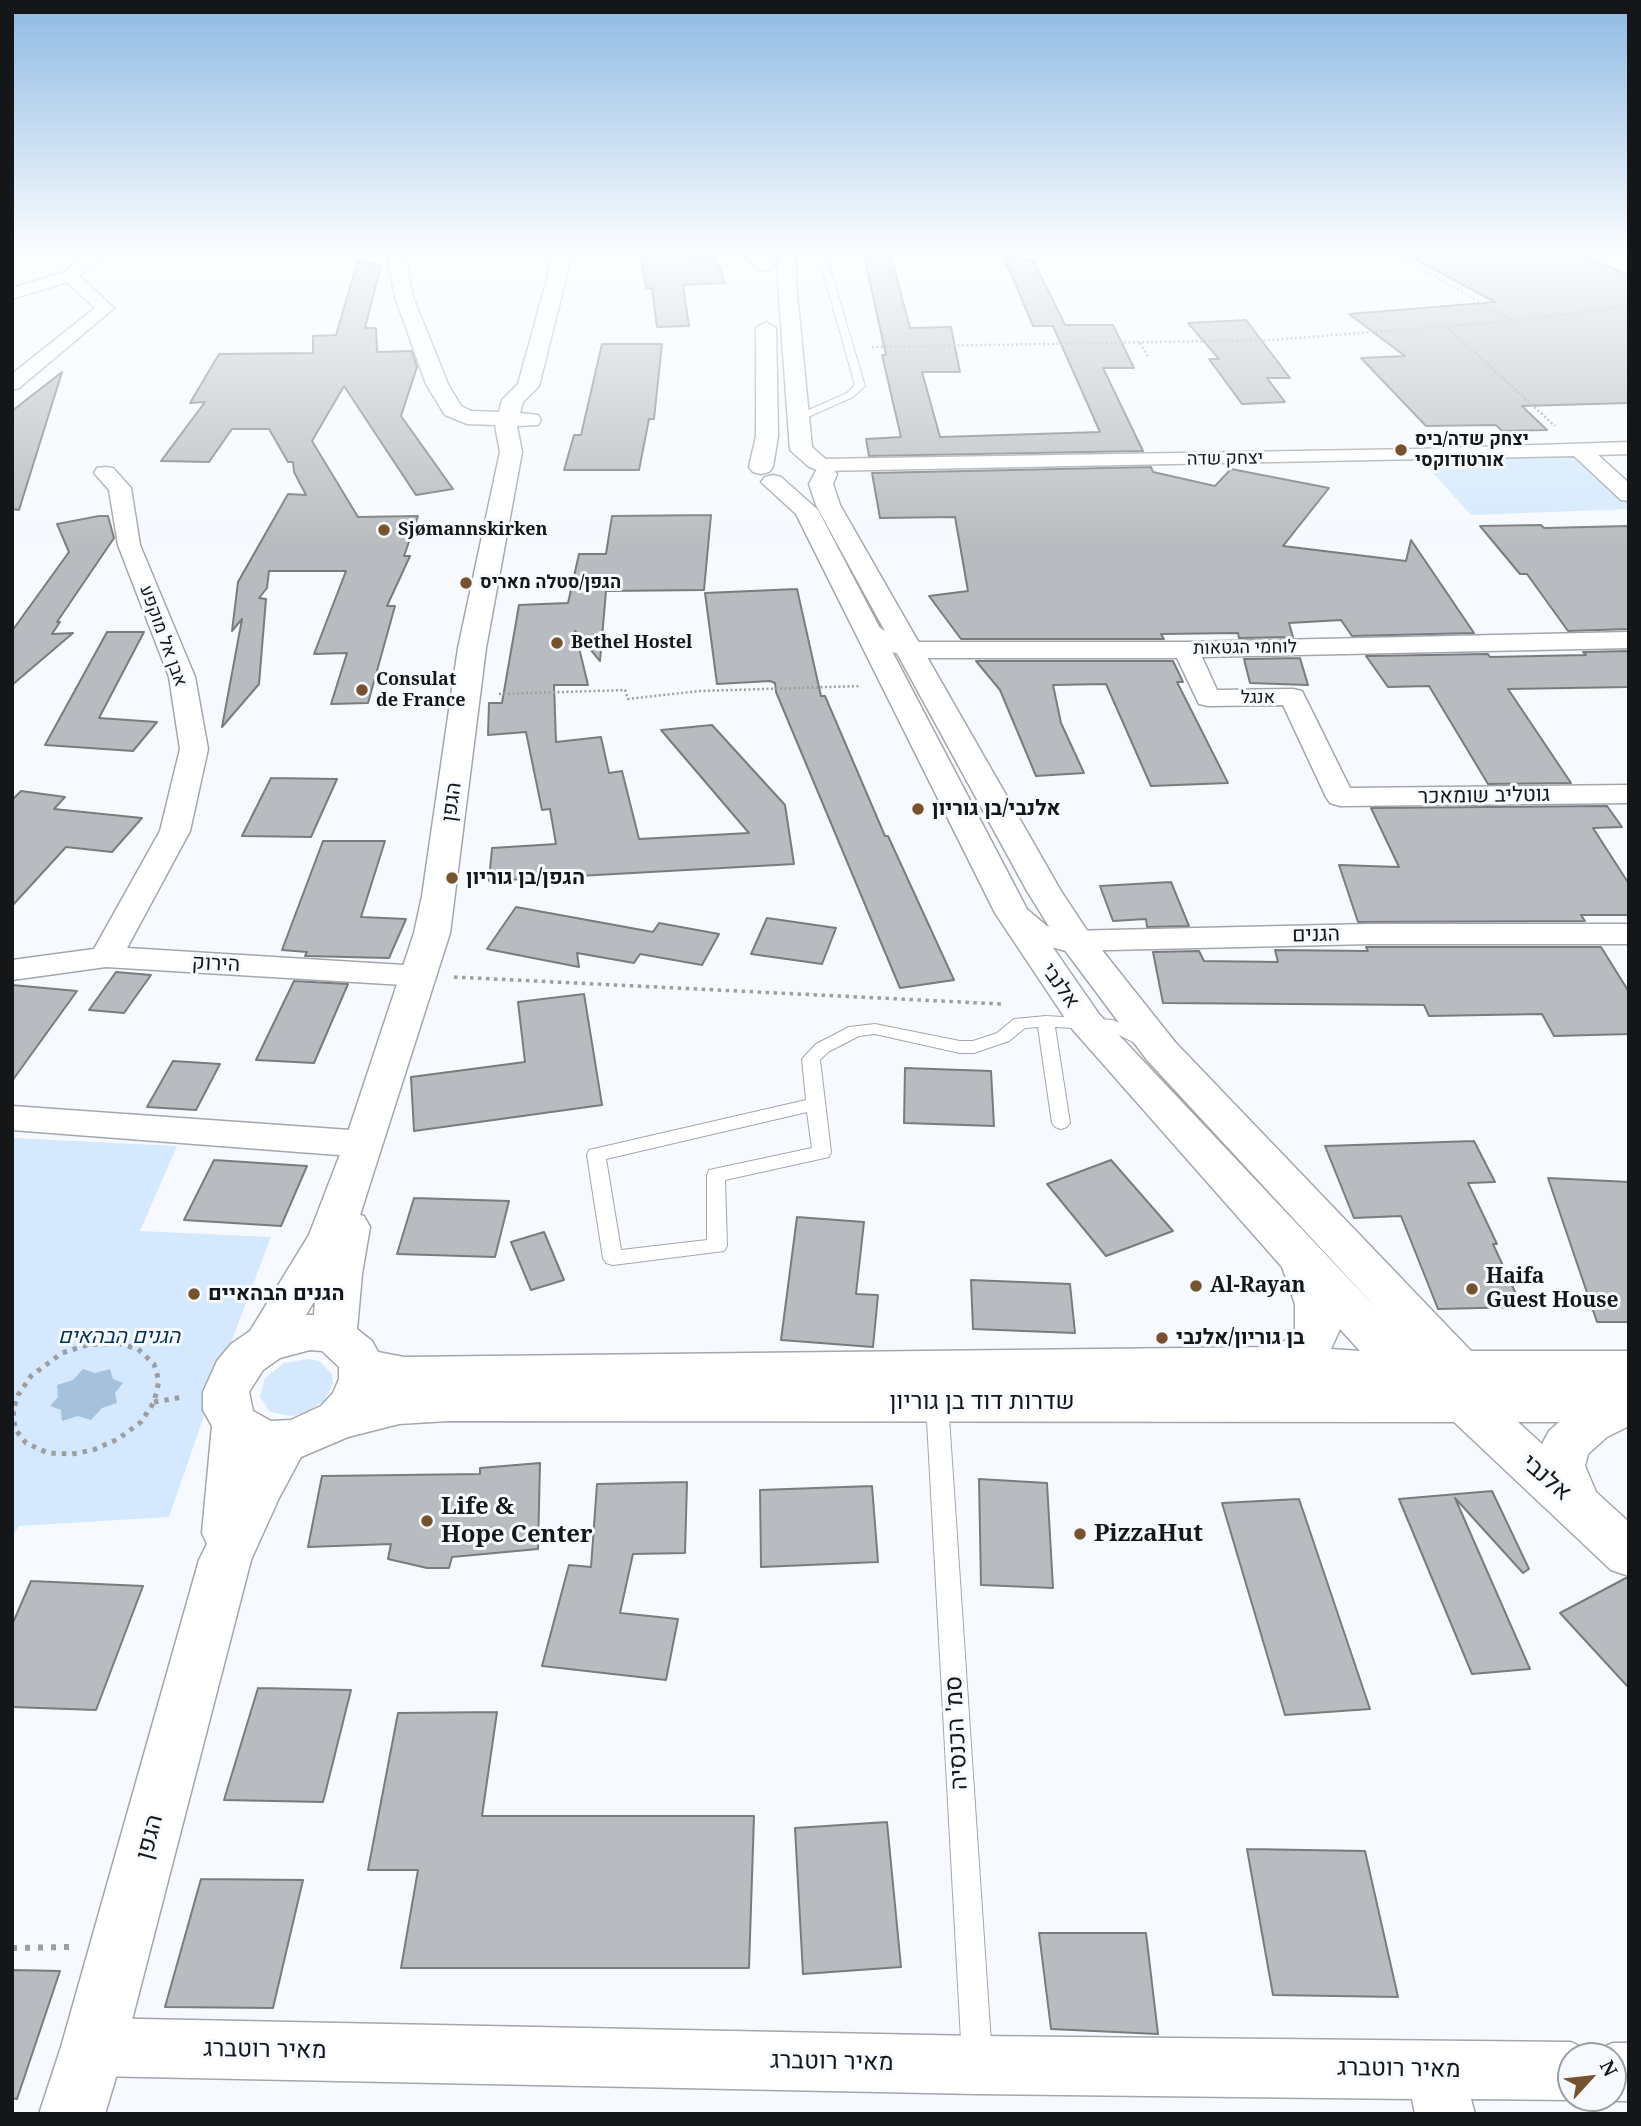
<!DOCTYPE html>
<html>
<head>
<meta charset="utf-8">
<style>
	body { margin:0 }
	#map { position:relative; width:1641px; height:2126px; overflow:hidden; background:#f6fafe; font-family:"Noto Serif",serif }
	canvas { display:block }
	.frame { position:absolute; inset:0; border:14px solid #141617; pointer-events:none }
	.north { position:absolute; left:1557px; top:2042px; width:70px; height:70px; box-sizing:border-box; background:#f6fafe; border:2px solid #9c9fa2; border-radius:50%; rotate:63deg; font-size:19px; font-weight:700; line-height:28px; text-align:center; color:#141617 }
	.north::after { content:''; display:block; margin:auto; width:24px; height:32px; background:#77532d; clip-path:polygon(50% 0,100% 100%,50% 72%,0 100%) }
</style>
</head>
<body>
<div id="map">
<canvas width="1641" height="2126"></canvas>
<div class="frame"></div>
<div class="north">N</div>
</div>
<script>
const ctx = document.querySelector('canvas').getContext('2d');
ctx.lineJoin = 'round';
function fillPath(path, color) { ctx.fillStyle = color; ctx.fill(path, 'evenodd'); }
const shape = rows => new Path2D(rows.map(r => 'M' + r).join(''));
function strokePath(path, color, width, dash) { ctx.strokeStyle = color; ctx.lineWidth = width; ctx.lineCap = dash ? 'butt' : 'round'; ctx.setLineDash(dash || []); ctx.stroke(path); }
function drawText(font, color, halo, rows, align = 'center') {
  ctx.font = font + ' "Noto Serif",Heebo,serif'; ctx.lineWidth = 6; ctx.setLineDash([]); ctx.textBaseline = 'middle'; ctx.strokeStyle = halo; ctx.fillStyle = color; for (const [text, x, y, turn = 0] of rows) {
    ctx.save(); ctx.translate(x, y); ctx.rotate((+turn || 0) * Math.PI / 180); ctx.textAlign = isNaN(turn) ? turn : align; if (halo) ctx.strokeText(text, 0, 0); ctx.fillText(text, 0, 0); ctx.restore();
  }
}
fillPath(shape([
	[1580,450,1629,495,1629,509,1471,515,1417,455],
	[12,1138,177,1146,140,1231,271,1237,212,1393,169,1517,19,1526,12,1537],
	[308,1359,319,1361,332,1374,333,1384,324,1401,303,1414,291,1416,270,1412,260,1397,265,1378,284,1363]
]), '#d4e9fd');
fillPath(shape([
	[83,1369,95,1373,110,1369,113,1379,123,1383,115,1393,117,1403,102,1408,91,1420,78,1416,62,1421,61,1410,50,1406,58,1397,57,1385,73,1380]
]), '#a5c1db');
const building = shape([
	[639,249,686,249,689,258,715,257,725,283,683,285,689,326,657,327,652,288,646,288,639,249],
	[1396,249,1567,249,1629,275,1629,403,1522,406,1547,430,1502,431,1496,425,1426,426,1361,358,1405,356,1349,314,1495,302,1396,249],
	[864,256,891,256,910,328,951,327,960,372,922,372,940,437,1100,432,1053,326,1033,326,1004,257,1033,260,1065,325,1113,325,1134,368,1103,368,1143,451,869,456,866,439,901,437,882,355,886,355,864,256],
	[358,260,381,266,365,328,376,328,377,352,412,351,417,367,401,416,453,489,416,495,344,386,312,441,358,517,418,516,404,556,410,556,387,606,395,606,368,703,331,704,347,653,314,654,346,571,269,571,267,588,259,598,266,599,259,684,222,727,242,619,232,631,238,582,288,494,306,495,294,472,293,462,288,462,269,429,232,429,209,462,161,461,205,402,190,403,219,354,313,353,313,336,336,335,358,260],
	[1246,320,1290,378,1267,378,1285,402,1242,404,1209,359,1219,359,1188,323,1246,320],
	[602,344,662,344,654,419,649,419,639,470,564,470,574,435,581,435,602,344],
	[62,372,19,510,12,509,12,411,62,372],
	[1151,467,1153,472,1215,486,1231,469,1329,488,1283,546,1406,561,1411,540,1474,633,1352,636,1341,620,1289,623,1293,637,1239,638,1238,633,1161,634,1164,639,961,639,929,596,968,591,955,517,880,518,872,473,1151,467],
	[711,515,704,590,606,591,600,661,575,631,588,685,554,685,556,742,601,737,609,773,622,771,639,839,749,833,661,730,712,725,785,805,794,864,489,881,492,848,556,844,550,809,542,810,526,732,488,735,489,703,502,703,519,605,568,603,579,554,606,554,612,516,711,515],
	[99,516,108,516,114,538,57,622,60,622,52,634,73,633,12,685,12,631,69,552,57,524,99,516],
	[1541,525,1544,528,1629,526,1629,629,1568,631,1527,574,1520,574,1480,526,1541,525],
	[797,589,821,696,825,696,885,836,888,836,954,980,900,988,776,692,775,683,770,681,717,684,705,593,797,589],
	[107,632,144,632,99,718,157,722,133,751,45,745,107,632],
	[1629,651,1629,687,1508,689,1571,783,1488,784,1429,686,1388,687,1366,656,1488,654,1490,657,1586,655,1583,652,1629,651],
	[1300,658,1308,685,1250,683,1244,659,1300,658],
	[976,661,1173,661,1183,682,1177,682,1228,783,1151,786,1106,684,1053,685,1061,723,1084,773,1036,776,1000,690,976,661],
	[271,778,337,779,311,837,242,836,271,778],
	[21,791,65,797,54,809,142,818,112,852,66,847,12,906,12,800,21,791],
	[1607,806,1622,827,1593,828,1629,884,1629,915,1581,915,1585,921,1358,922,1339,865,1399,867,1371,808,1607,806],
	[323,841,385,841,361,917,406,919,389,958,305,956,307,952,282,950,323,841],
	[1171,882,1189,926,1147,927,1146,919,1113,921,1100,886,1171,882],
	[516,907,653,932,659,923,719,934,702,965,640,954,634,963,577,953,579,967,487,949,516,907],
	[767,918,836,928,822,964,751,954,767,918],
	[1366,947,1601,947,1629,992,1629,1034,1554,1036,1542,1014,1429,1016,1424,1005,1163,1003,1153,952,1199,951,1204,961,1278,962,1275,950,1368,951,1366,947],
	[116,972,151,975,124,1013,89,1010,116,972],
	[294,981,348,984,314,1063,256,1060,294,981],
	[12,985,77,991,12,1081,12,985],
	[584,994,602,1105,414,1131,411,1077,525,1062,518,1002,584,994],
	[173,1061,220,1064,196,1110,147,1107,173,1061],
	[905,1068,991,1071,994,1126,904,1123,905,1068],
	[1474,1141,1495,1182,1468,1183,1497,1244,1493,1244,1522,1307,1438,1309,1401,1216,1354,1218,1325,1146,1474,1141],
	[214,1160,307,1166,281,1226,184,1220,214,1160],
	[1111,1160,1173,1231,1106,1256,1047,1184,1111,1160],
	[1548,1178,1629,1182,1629,1322,1597,1322,1548,1178],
	[414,1198,509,1201,495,1257,397,1254,414,1198],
	[797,1217,864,1222,856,1294,878,1295,873,1347,781,1340,797,1217],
	[544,1232,564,1280,531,1290,511,1242,544,1232],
	[971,1280,1070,1284,1075,1333,973,1329,971,1280],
	[540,1463,538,1549,452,1557,449,1568,427,1568,388,1559,391,1544,308,1547,322,1476,480,1474,480,1468,540,1463],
	[979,1479,1047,1483,1053,1588,981,1585,979,1479],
	[687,1482,685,1553,633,1554,620,1613,678,1619,666,1680,542,1666,569,1565,591,1567,597,1484,687,1482],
	[872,1486,878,1562,761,1567,760,1490,872,1486],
	[1492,1491,1529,1569,1523,1573,1455,1498,1530,1669,1472,1674,1399,1499,1492,1491],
	[1299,1499,1370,1709,1285,1715,1222,1503,1299,1499],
	[1626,1578,1629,1578,1629,1688,1560,1613,1626,1578],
	[31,1581,143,1586,96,1710,12,1707,12,1625,31,1581],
	[258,1688,351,1690,323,1802,224,1800,258,1688],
	[497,1712,482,1816,754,1816,749,1968,401,1968,418,1870,368,1870,398,1713,497,1712],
	[887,1822,901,1967,803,1974,795,1828,887,1822],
	[1247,1849,1365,1851,1398,1997,1273,1995,1247,1849],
	[201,1879,303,1880,273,2008,165,2007,201,1879],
	[1039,1933,1146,1933,1158,2034,1051,2029,1039,1933],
	[12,1970,60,1971,17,2099,12,2098,12,1970]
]);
fillPath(building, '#b8bbbf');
strokePath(building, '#787c7f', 2);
const service = shape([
	[837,249,848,249,829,257,829,265,865,386,853,397,797,422,793,421,793,417,847,393,855,385,821,265,822,254,837,249],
	[1046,1016,1113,1020,1151,1038,1154,1042,1145,1048,1109,1030,1055,1027,1070,1123,1067,1127,1061,1129,1055,1127,1052,1123,1038,1027,1025,1028,1009,1041,974,1053,960,1053,875,1034,859,1036,828,1052,820,1060,831,1152,829,1157,725,1180,727,1246,724,1251,613,1265,606,1263,603,1258,587,1155,589,1150,806,1100,802,1059,816,1044,849,1027,875,1024,960,1041,973,1041,997,1033,1014,1019,1046,1016],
	[807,1112,812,1148,709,1170,707,1175,707,1240,621,1250,606,1159,807,1112],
	[937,1393,945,1396,948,1402,992,2058,987,2068,977,2073,967,2068,962,2058,926,1402,929,1396,937,1393]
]);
const minor = shape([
	[93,249,110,249,80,276,114,308,19,388,12,390,12,374,95,308,67,282,12,299,12,288,64,272,93,249],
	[1629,442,1629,454,1598,455,1629,483,1629,501,1621,500,1574,456,821,471,814,469,810,465,814,461,821,459,1417,449,1629,442],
	[105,467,113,468,131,488,140,545,195,677,208,749,190,831,127,948,420,966,432,969,436,976,432,983,420,986,106,967,12,980,12,960,94,949,160,831,180,749,169,677,118,545,109,490,94,473,97,468,105,467],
	[866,622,875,624,890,635,912,642,1186,642,1629,632,1629,648,1202,657,1217,690,1293,689,1302,691,1350,788,1629,785,1629,803,1340,806,1330,803,1326,797,1283,705,1208,706,1199,704,1177,658,910,658,872,645,857,634,854,629,857,624,866,622],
	[1012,904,1023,906,1047,926,1067,931,1371,924,1629,924,1629,944,1371,944,1066,951,1025,940,1001,920,996,913,1001,906,1012,904],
	[12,1106,364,1131,377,1135,382,1144,377,1153,364,1157,12,1130,12,1106],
	[93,2018,977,2036,1571,2042,1592,2052,1613,2043,1629,2043,1629,2101,1613,2101,1605,2098,1613,2098,1613,2056,1571,2056,1571,2098,1576,2098,1571,2100,1471,2099,1475,2114,1415,2114,1412,2099,977,2094,93,2076,73,2067,64,2047,73,2027,93,2018]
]);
const tertiary = shape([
	[386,249,404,249,413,297,448,384,461,406,471,411,499,412,502,400,518,384,554,254,553,249,571,249,572,254,539,386,523,402,520,413,538,415,541,420,538,425,517,426,522,452,486,648,450,933,360,1215,364,1216,370,1227,362,1274,357,1329,372,1341,378,1352,404,1357,1272,1347,1286,1340,1295,1330,1295,1304,1282,1267,1073,1030,995,913,796,514,761,482,765,477,773,475,781,477,818,510,1029,913,1099,1014,1379,1311,1147,1060,1058,941,1027,891,816,505,809,484,817,469,825,467,833,469,837,474,833,484,840,505,1061,891,1090,935,1175,1042,1471,1351,1629,1351,1629,1426,1607,1437,1588,1454,1585,1466,1596,1492,1629,1522,1629,1576,1611,1570,1454,1422,448,1421,399,1424,348,1437,301,1457,279,1498,251,1560,125,2047,105,2114,39,2114,61,2047,199,1560,207,1544,202,1533,212,1426,203,1410,203,1392,217,1361,231,1344,250,1331,309,1235,344,1144,414,933,422,896,458,648,500,452,495,425,467,424,445,415,426,384,395,297,386,249],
	[315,1300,314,1315,306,1315,315,1300],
	[1340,1329,1360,1351,1331,1349,1340,1329],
	[310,1350,322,1351,339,1367,339,1379,333,1393,321,1406,291,1420,271,1421,253,1411,249,1392,263,1370,280,1358,310,1350],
	[1518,1422,1559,1422,1549,1431,1542,1444,1518,1422],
	[736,249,756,249,775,266,772,270,760,270,736,249],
	[778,249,796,249,796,284,812,447,829,462,825,467,817,469,809,467,790,450,778,284,778,249],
	[766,322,776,328,778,436,773,467,769,472,761,474,753,472,749,467,756,436,756,328,766,322]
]);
strokePath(service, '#a3a7ab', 2);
strokePath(minor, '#a3a7ab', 3);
strokePath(tertiary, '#a3a7ab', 3);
strokePath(shape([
	[1387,249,1513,321],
	[1448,328,1555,426],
	[1140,343,1149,358],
	[872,347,1270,340,1513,321,1629,306],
	[499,694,625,690,628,699,700,691,861,686]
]), '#9c9fa2', 2.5, [2, 2.5]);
strokePath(shape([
	[454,977,1001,1004]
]), '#9c9fa2', 3.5, [3.5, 4.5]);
strokePath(shape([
	[118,1343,138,1349,154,1364,159,1381,154,1402,141,1422,118,1439,93,1450,72,1454,48,1453,26,1443,15,1429,13,1410,18,1395,31,1376,62,1353,87,1345,118,1343],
	[154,1402,184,1397]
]), '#9c9fa2', 5, [4.5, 6]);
strokePath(shape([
	[12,1948,71,1947]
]), '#9c9fa2', 6, [5, 8]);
fillPath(service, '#fff');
fillPath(minor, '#fff');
fillPath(tertiary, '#fff');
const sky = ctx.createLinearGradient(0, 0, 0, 546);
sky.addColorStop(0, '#8db9e3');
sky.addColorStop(0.46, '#fbfdff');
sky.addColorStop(1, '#fbfdff00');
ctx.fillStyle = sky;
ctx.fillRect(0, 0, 1641, 546);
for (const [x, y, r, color] of [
	[1401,450,7,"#77532d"],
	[384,530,7,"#77532d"],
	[466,583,7,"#77532d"],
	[557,643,7,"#77532d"],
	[362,690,7,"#77532d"],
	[918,809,7,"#77532d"],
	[452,878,7,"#77532d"],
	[1196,1286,7,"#77532d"],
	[1472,1289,7,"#77532d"],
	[194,1294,7,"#77532d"],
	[1162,1338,7,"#77532d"],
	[427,1521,7,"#77532d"],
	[1080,1534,7,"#77532d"]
]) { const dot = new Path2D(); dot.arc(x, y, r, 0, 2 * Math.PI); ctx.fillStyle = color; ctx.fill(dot); strokePath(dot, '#f6fafe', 2.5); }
drawText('bold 18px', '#141617', '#f6fafe', [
	["יצחק שדה/ביס",1415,440],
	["אורטודוקסי",1415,461],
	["Sjømannskirken",398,530],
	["הגפן/סטלה מאריס",480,583],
	["Bethel Hostel",571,643],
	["Consulat",376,680],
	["de France",376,701]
], 'left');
drawText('18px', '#141617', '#f6fafe', [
	["יצחק שדה",1225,459,-1],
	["אבן אל מוקפע",163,636,70],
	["לוחמי הגטאות",1245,648,-1],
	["אנגל",1258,698]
]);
drawText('21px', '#141617', '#f6fafe', [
	["גוטליב שומאכר",1484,796,-1],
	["הגפן",452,802,-82],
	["הגנים",1316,935,-1],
	["הירוק",216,964,3],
	["אלנבי",1060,986,55]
]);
drawText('bold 21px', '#141617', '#f6fafe', [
	["אלנבי/בן גוריון",932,809],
	["הגפן/בן גוריון",466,878],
	["Haifa",1486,1277],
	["Guest House",1486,1301],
	["Al-Rayan",1210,1286],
	["הגנים הבהאיים",208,1294],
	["בן גוריון/אלנבי",1176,1338]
], 'left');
drawText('italic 21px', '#033255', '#f6fafe', [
	["הגנים הבהאים",119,1337]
]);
drawText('24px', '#141617', '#f6fafe', [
	["שדרות דוד בן גוריון",982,1402],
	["אלנבי",1546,1478,41],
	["סמ' הכנסיה",957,1733,-93],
	["הגפן",150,1837,-75],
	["מאיר רוטברג",265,2050,1],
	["מאיר רוטברג",832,2062,1],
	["מאיר רוטברג",1399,2069,1]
]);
drawText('bold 24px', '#141617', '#f6fafe', [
	["Life &",441,1507],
	["Hope Center",441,1535],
	["PizzaHut",1094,1534]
], 'left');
</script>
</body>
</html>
